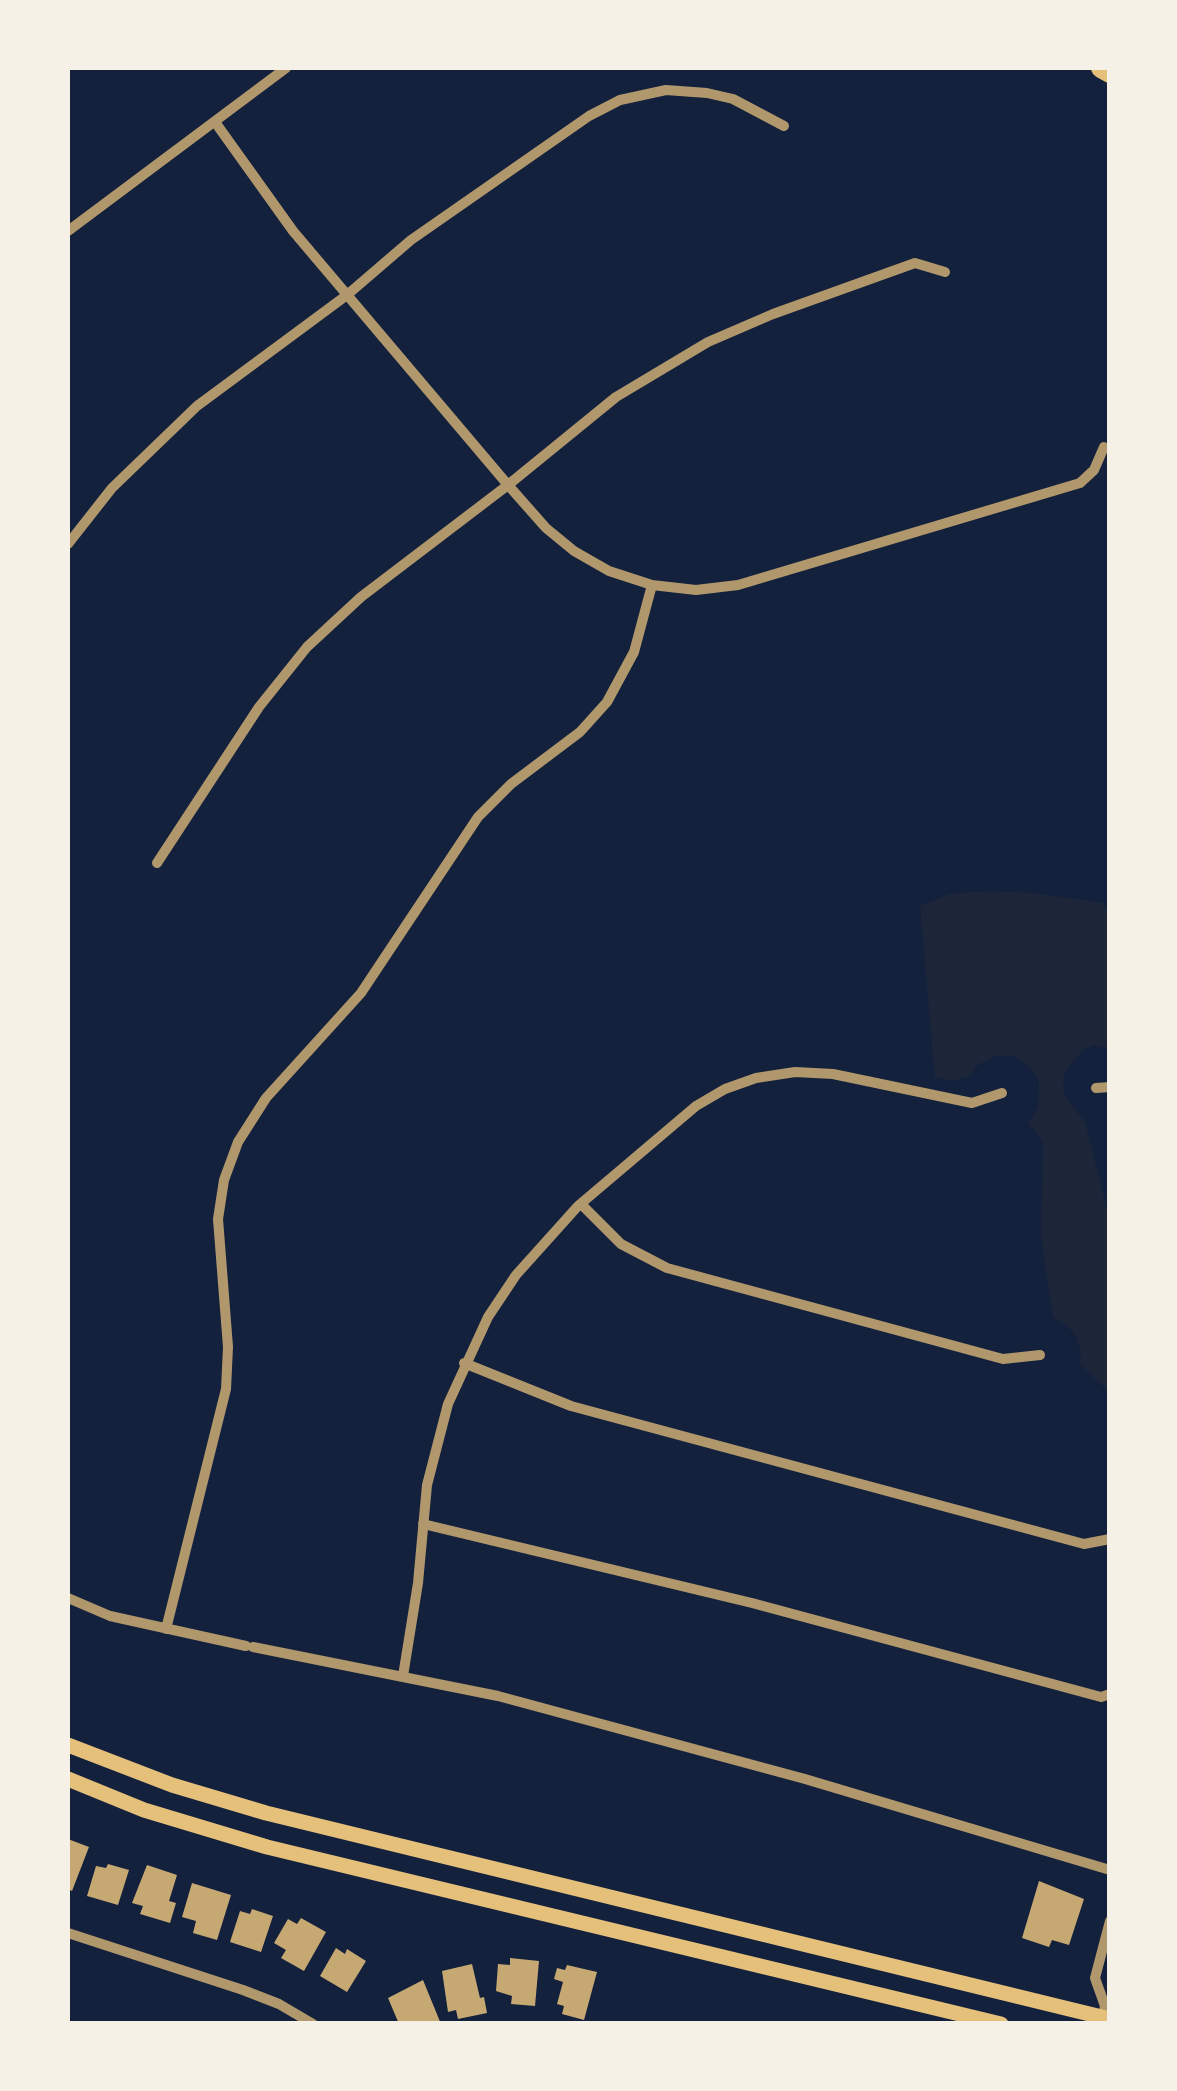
<!DOCTYPE html>
<html>
<head>
<meta charset="utf-8">
<style>
	body { margin:0 }
	#map { position:relative; width:1177px; height:2091px; overflow:hidden; background:#14213d; font-family:"Work Sans",sans-serif }
	canvas { display:block }
	.frame { position:absolute; inset:0; border:70px solid #f6f1e7; pointer-events:none }
</style>
</head>
<body>
<div id="map">
<canvas width="1177" height="2091"></canvas>
<div class="frame"></div>
</div>
<script>
const ctx = document.querySelector('canvas').getContext('2d');
ctx.lineJoin = 'round';
function fillPath(path, color) { ctx.fillStyle = color; ctx.fill(path, 'evenodd'); }
const shape = rows => new Path2D(rows.map(r => 'M' + r).join(''));
function strokePath(path, color, width, dash) { ctx.strokeStyle = color; ctx.lineWidth = width; ctx.lineCap = dash ? 'butt' : 'round'; ctx.setLineDash(dash || []); ctx.stroke(path); }
fillPath(shape([
	[987,891,1034,893,1104,903,1109,915,1109,1048,1094,1045,1083,1050,1065,1071,1063,1084,1065,1096,1085,1122,1109,1217,1109,1392,1079,1363,1081,1354,1077,1338,1067,1325,1053,1317,1041,1237,1043,1142,1028,1123,1038,1108,1039,1081,1031,1068,1014,1056,995,1056,978,1065,969,1076,953,1081,935,1077,920,906,950,894]
]), '#1d2539');
fillPath(shape([
	[68,1839,89,1847,72,1891,68,1889],
	[108,1864,129,1870,118,1905,87,1896,96,1866,106,1868],
	[147,1865,177,1875,169,1901,176,1903,170,1923,140,1914,143,1906,132,1903],
	[1039,1881,1084,1899,1069,1945,1052,1940,1049,1947,1022,1938],
	[192,1883,231,1895,217,1940,193,1933,196,1921,182,1917],
	[252,1909,273,1916,261,1952,230,1942,240,1911,250,1914],
	[301,1918,326,1932,304,1971,281,1958,286,1950,274,1943,288,1919,297,1924],
	[336,1948,345,1954,347,1949,366,1961,347,1992,320,1976],
	[510,1958,539,1961,535,2006,511,2004,512,1996,496,1991,498,1964,510,1965],
	[472,1964,480,1998,484,1997,487,2013,458,2019,456,2010,448,2012,442,1971],
	[567,1965,597,1972,584,2020,562,2014,564,2006,557,2004,563,1982,554,1979,557,1968,565,1970],
	[423,1980,441,2024,399,2024,388,1998]
]), '#c6a872');
strokePath(shape([
	[215,122,293,231,508,485,546,528,574,551,609,571,652,585,696,590,738,585,1080,483,1094,470,1104,447],
	[68,231,286,68],
	[68,544,112,488,197,406,347,295,411,240,589,116,620,100,666,90,707,93,733,99,784,126],
	[157,863,259,707,307,647,361,597,508,485,616,397,708,342,773,314,915,263,945,272],
	[1096,1088,1110,1087],
	[581,1204,621,1244,667,1268,1003,1359,1040,1355],
	[464,1363,571,1406,1084,1544,1110,1539],
	[423,1524,752,1603,1101,1697,1110,1694],
	[68,1598,110,1616,246,1646],
	[166,1629,226,1389,228,1347,218,1219,224,1180,238,1142,266,1098,361,993,478,817,511,784,580,732,607,702,634,652,652,585],
	[253,1647,498,1696,805,1779,1110,1870],
	[403,1676,418,1583,427,1485,448,1404,488,1317,516,1275,578,1206,696,1106,725,1089,756,1078,795,1072,833,1074,972,1103,1002,1093],
	[68,1933,243,1990,279,2004,313,2024],
	[1102,2023,1105,2006,1095,1978,1110,1921]
]), '#b1986c', 10);
strokePath(shape([
	[68,1745,172,1785,266,1813,1110,2019],
	[68,1779,144,1810,267,1847,1001,2024]
]), '#e5c07b', 15);
strokePath(shape([
	[1101,68,1110,73]
]), '#e5c07b', 20);
</script>
</body>
</html>
